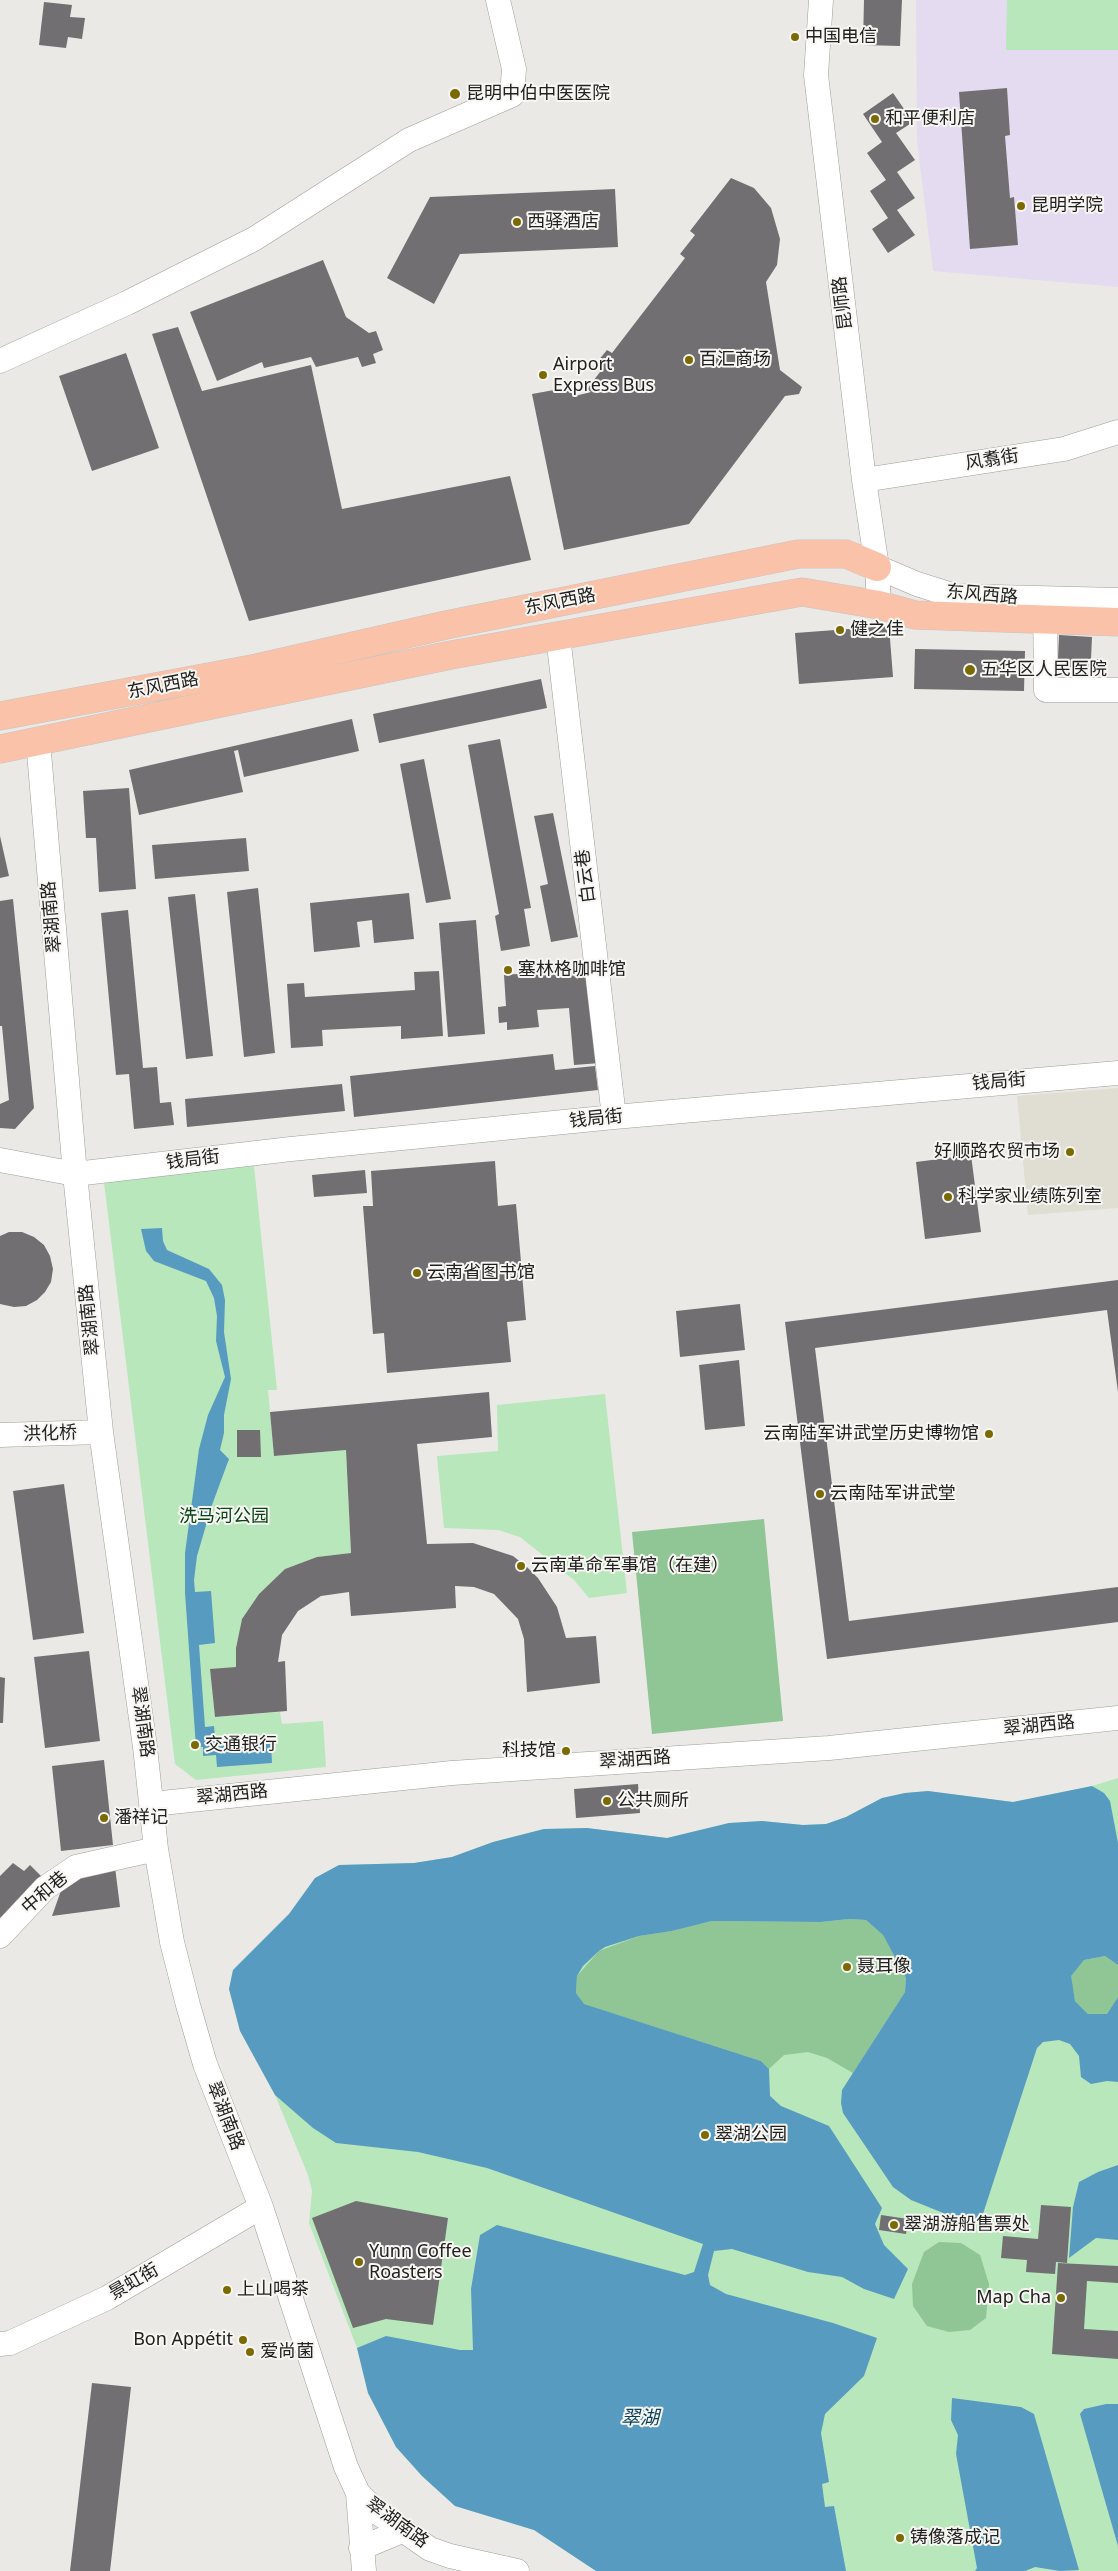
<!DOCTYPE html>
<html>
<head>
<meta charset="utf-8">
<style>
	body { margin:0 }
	canvas { display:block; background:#eae9e6 }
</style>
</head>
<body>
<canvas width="1118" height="2571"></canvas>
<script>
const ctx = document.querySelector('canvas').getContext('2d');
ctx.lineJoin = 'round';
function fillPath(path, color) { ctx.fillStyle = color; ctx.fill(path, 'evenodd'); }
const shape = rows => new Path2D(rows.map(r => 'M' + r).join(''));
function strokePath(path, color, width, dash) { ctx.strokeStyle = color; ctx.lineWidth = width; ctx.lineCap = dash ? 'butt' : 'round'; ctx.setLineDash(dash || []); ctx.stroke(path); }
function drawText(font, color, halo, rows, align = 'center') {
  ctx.font = font + ' "Noto Sans","Noto Sans SC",sans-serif'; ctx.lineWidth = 4; ctx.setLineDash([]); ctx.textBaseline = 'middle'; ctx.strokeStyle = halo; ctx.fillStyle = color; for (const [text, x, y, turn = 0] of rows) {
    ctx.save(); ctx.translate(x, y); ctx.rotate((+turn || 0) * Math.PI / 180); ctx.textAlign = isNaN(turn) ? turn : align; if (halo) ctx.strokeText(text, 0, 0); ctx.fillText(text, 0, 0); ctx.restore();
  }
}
fillPath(shape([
	[1118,1088,1118,1208,1028,1215,1017,1096]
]), '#e0ddd3');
fillPath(shape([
	[916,0,1118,0,1118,287,933,271,917,141]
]), '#e4dbf0');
fillPath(shape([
	[1007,0,1118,0,1118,50,1006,50],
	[254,1166,277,1390,268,1390,274,1456,346,1450,351,1553,317,1557,285,1569,259,1594,242,1619,236,1648,236,1667,210,1670,215,1717,280,1712,282,1724,323,1721,326,1767,196,1780,175,1764,104,1182],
	[605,1394,627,1593,589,1598,574,1580,520,1537,498,1530,444,1528,437,1456,498,1451,497,1405],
	[1118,1778,1118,2571,596,2571,534,2530,455,2506,422,2476,396,2447,368,2393,357,2348,309,2223,312,2191,308,2175,275,2095,240,2031,229,1989,233,1970,289,1914,315,1878,339,1865,414,1863,452,1857,493,1842,544,1829,587,1828,667,1838,729,1823,762,1821,803,1825,826,1824,846,1817,882,1798,905,1793,928,1791,1013,1802,1092,1786]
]), '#b7e7bb');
fillPath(shape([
	[764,1519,783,1721,652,1734,632,1532],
	[849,1919,866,1920,883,1935,906,1978,905,1992,853,2073,827,2058,808,2052,784,2055,769,2069,761,2061,583,2004,576,1993,577,1976,599,1951,639,1936,672,1931,712,1921,821,1922],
	[1105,1956,1118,1965,1118,1997,1107,2014,1088,2014,1075,2001,1070,1976,1084,1960],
	[939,2242,961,2243,980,2255,989,2284,986,2318,970,2330,949,2332,927,2326,913,2306,912,2284,924,2252]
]), '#90c595');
fillPath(shape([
	[162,1228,163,1241,167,1250,209,1269,222,1285,225,1300,224,1332,231,1379,224,1415,224,1433,220,1450,229,1459,212,1505,197,1556,194,1580,195,1592,211,1591,215,1643,199,1645,205,1727,214,1726,215,1737,220,1737,221,1746,271,1742,272,1763,217,1767,216,1755,203,1756,203,1747,196,1747,185,1593,185,1553,199,1449,208,1415,225,1377,216,1341,217,1316,214,1298,206,1281,154,1261,146,1251,141,1229],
	[1092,1786,1104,1793,1110,1801,1118,1843,1118,1965,1105,1956,1084,1960,1071,1976,1075,2001,1088,2014,1107,2014,1118,1997,1118,2082,1107,2081,1091,2084,1081,2077,1079,2056,1070,2044,1059,2040,1043,2042,1037,2048,980,2223,968,2223,911,2200,893,2187,843,2113,841,2103,842,2090,905,1992,906,1978,883,1935,866,1920,849,1919,821,1922,712,1921,672,1931,639,1936,605,1947,599,1951,583,1966,577,1976,576,1993,584,2004,761,2061,769,2069,770,2096,781,2106,829,2126,882,2208,875,2224,884,2245,908,2269,894,2299,864,2289,842,2277,808,2272,732,2249,714,2251,708,2275,710,2285,726,2294,833,2323,877,2338,864,2376,825,2414,821,2433,829,2482,822,2484,825,2507,834,2506,846,2571,596,2571,534,2530,455,2506,422,2476,396,2447,368,2393,357,2348,386,2336,460,2350,473,2350,471,2289,480,2235,497,2225,685,2275,694,2272,703,2244,487,2168,418,2152,336,2143,313,2128,275,2095,240,2031,229,1989,233,1970,289,1914,315,1878,339,1865,414,1863,452,1857,493,1842,544,1829,587,1828,667,1838,729,1823,762,1821,803,1825,826,1824,846,1817,882,1798,905,1793,928,1791,1013,1802],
	[1118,2165,1118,2240,1096,2238,1069,2258,1073,2207,1079,2182,1098,2172],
	[952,2398,1021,2407,1034,2414,1079,2570,1060,2571,1035,2567,1025,2571,975,2571,977,2568,956,2454,958,2435,951,2420],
	[1106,2404,1118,2404,1118,2546,1080,2414,1084,2409]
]), '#589bc0');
fillPath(shape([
	[864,0,902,0,900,46,863,45],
	[44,2,72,5,70,17,85,18,82,39,68,37,66,48,39,45],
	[1007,88,1010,135,1005,136,1010,198,1014,197,1018,245,970,249,959,92],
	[893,93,913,122,896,133,915,160,897,172,915,198,897,210,915,235,888,253,872,229,888,218,870,191,886,180,867,153,882,142,863,114],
	[731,178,754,188,771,208,780,239,777,265,766,282,780,370,802,387,799,394,785,396,689,524,564,550,532,394,565,388,575,396,591,392,587,389,600,372,593,367,607,350,612,353,685,258,680,254,695,235,690,231],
	[615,189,618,247,460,254,434,304,387,278,430,197],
	[323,260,346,317,369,333,376,331,383,350,373,354,376,363,362,367,358,357,316,367,311,357,264,368,262,362,217,381,190,312],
	[178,327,202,391,311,365,342,509,510,476,531,560,249,621,152,334],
	[126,353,159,448,92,471,59,376],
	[889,626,893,677,799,684,795,633],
	[1059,635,1092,637,1091,659,1099,659,1099,670,1050,668,1051,657,1058,658],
	[915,649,1025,651,1024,691,914,689],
	[541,679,547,708,379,743,373,714],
	[352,719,359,751,244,777,238,750,234,751,243,792,139,815,129,770],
	[500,739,531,908,524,909,530,946,501,951,495,916,499,914,468,745],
	[424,759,451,899,426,903,400,764],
	[129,788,136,889,99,892,96,838,86,838,83,791],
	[553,813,578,937,551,942,540,886,548,884,534,816],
	[0,836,9,876,0,878],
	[246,838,249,871,155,879,152,845],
	[258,888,275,1053,244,1057,227,892],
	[409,893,414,939,374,943,372,920,357,922,360,947,314,952,310,903],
	[195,894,213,1056,186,1059,168,897],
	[13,899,34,1108,15,1129,0,1128,0,1104,9,1100,2,1026,0,1026,0,901],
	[128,910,143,1068,157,1067,160,1103,171,1102,174,1125,134,1129,129,1074,116,1075,101,913],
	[476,920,485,1034,448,1037,439,923],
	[593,968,600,1063,574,1065,569,1008,537,1010,539,1027,507,1030,507,1022,499,1023,498,1007,506,1006,504,975],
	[439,971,443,1036,401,1039,401,1026,322,1030,323,1046,291,1048,287,984,304,983,305,997,415,990,414,972],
	[553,1054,555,1070,595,1066,598,1090,354,1117,350,1076],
	[342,1084,345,1111,187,1127,185,1099],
	[971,1155,981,1232,925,1239,916,1162],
	[495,1161,498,1206,516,1204,526,1320,507,1322,511,1362,387,1373,384,1333,373,1334,363,1206,373,1206,371,1171],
	[365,1170,367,1193,314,1197,312,1175],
	[9,1232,22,1232,34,1237,44,1245,50,1256,53,1269,51,1282,45,1292,37,1300,26,1306,14,1307,0,1304,0,1236],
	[1118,1280,1118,1392,1107,1310,815,1348,849,1621,1118,1587,1118,1622,827,1659,785,1322],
	[740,1304,745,1350,680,1357,676,1311],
	[739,1360,745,1426,705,1430,699,1365],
	[489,1392,492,1437,417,1444,427,1544,473,1543,513,1556,527,1567,538,1578,557,1607,566,1638,596,1636,600,1683,527,1692,524,1639,518,1619,494,1594,474,1587,455,1586,456,1608,351,1616,349,1592,321,1596,298,1611,282,1635,278,1662,285,1661,287,1711,215,1717,210,1669,236,1667,236,1648,242,1619,259,1594,285,1569,317,1557,351,1553,346,1450,274,1456,270,1412],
	[237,1430,260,1430,261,1457,237,1457],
	[64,1484,84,1633,33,1640,13,1491],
	[89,1651,100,1741,45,1748,34,1657],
	[0,1677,5,1678,3,1723,0,1723],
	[104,1760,113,1845,61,1851,52,1766],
	[638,1784,640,1813,576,1818,574,1789],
	[13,1863,24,1871,30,1865,46,1881,0,1925,0,1876],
	[115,1867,120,1907,52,1916,63,1885,74,1875],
	[356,2201,448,2218,433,2325,386,2319,353,2328,312,2218],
	[1041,2205,1071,2207,1067,2263,1056,2262,1055,2274,1026,2272,1027,2260,1001,2258,1003,2236,1038,2239],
	[881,2215,908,2219,906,2234,879,2230],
	[1058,2263,1118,2266,1118,2283,1087,2281,1084,2329,1118,2331,1118,2359,1052,2354],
	[92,2383,131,2387,110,2571,70,2571]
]), '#716f71');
const minor = shape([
	[821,0,816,75,864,480,877,567,879,605],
	[0,361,127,303,254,239,409,140,512,95,514,69,498,0],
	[864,480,1064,449,1118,432],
	[877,567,917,584,955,596,1118,600],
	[1045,602,1046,690,1118,690],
	[558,636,614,1117],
	[38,741,75,1174,101,1432,145,1747,156,1849,172,1942,188,2005,205,2064,261,2207,346,2467,358,2493,378,2513,430,2549,450,2556,517,2571],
	[0,1160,75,1174,291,1149,614,1117,1118,1073],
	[0,1435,101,1432],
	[152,1804,452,1773,829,1748,1118,1718],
	[0,1936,45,1888,76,1867,156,1849],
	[0,2344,10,2343,107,2298,261,2207],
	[358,2493,364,2571],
	[361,2548,402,2531]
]);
const major = shape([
	[0,716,257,668,446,625,798,554,846,554,877,567],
	[0,749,451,655,802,592,879,605,915,615,1118,622]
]);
strokePath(minor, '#9e9d9a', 25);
strokePath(major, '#c5c5c5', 29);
strokePath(minor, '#fff', 24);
strokePath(major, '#fac2a9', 28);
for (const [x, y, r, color] of [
	[795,37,5,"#7b6a01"],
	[455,94,6,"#7b6a01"],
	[875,119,5,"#7b6a01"],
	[1021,206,5,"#7b6a01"],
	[517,222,5,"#7b6a01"],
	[689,360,5,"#7b6a01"],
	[543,375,5,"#7b6a01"],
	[840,630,5,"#7b6a01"],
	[970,670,6,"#7b6a01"],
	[508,970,5,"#7b6a01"],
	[1070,1152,5,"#7b6a01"],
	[948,1197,5,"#7b6a01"],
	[417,1273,5,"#7b6a01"],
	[989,1434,5,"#7b6a01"],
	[820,1494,5,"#7b6a01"],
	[521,1566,5,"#7b6a01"],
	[195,1745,5,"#7b6a01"],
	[566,1751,5,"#7b6a01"],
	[607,1801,5,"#7b6a01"],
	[104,1818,5,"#7b6a01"],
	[847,1967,5,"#7b6a01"],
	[705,2135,5,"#7b6a01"],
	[894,2225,5,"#7b6a01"],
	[359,2262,5,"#7b6a01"],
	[227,2290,5,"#7b6a01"],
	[1061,2298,5,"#7b6a01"],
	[243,2340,5,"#7b6a01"],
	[250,2352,5,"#7b6a01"],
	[900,2538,5,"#7b6a01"]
]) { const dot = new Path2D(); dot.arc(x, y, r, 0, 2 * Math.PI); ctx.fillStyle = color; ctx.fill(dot); strokePath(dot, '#f7f6f3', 2); }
drawText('18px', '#212120', '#f7f6f3', [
	["中国电信",805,37],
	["昆明中伯中医医院",466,94],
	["和平便利店",885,119],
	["昆明学院",1031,206],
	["西驿酒店",527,222],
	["百汇商场",699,360],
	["Airport",553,365],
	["Express Bus",553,386],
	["健之佳",850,630],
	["五华区人民医院",981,670],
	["塞林格咖啡馆",518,970],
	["好顺路农贸市场",1060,1152,"right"],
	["科学家业绩陈列室",958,1197],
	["云南省图书馆",427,1273],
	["云南陆军讲武堂历史博物馆",979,1434,"right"],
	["云南陆军讲武堂",830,1494],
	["云南革命军事馆（在建）",531,1566],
	["交通银行",205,1745],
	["科技馆",556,1751,"right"],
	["公共厕所",617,1801],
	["潘祥记",114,1818],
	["聂耳像",857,1967],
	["翠湖公园",715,2135],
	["翠湖游船售票处",904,2225],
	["Yunn Coffee",369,2252],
	["Roasters",369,2273],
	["上山喝茶",237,2290],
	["Map Cha",1051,2298,"right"],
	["Bon Appétit",233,2340,"right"],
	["爱尚菌",260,2352],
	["铸像落成记",910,2538]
], 'left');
drawText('18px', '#212120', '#f7f6f3', [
	["昆师路",843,303,-97],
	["风翥街",992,460,-9],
	["东风西路",982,595,5],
	["东风西路",560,602,-11],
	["东风西路",163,686,-11],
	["白云巷",586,876,-97],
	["翠湖南路",52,917,-95],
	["钱局街",999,1082,-5],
	["钱局街",596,1119,-6],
	["钱局街",193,1160,-7],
	["翠湖南路",90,1320,-96],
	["洪化桥",50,1434,-2],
	["翠湖南路",142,1722,82],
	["翠湖西路",1039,1726,-6],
	["翠湖西路",635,1760,-4],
	["翠湖西路",232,1795,-6],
	["中和巷",45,1893,-41],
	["翠湖南路",225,2116,69],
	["景虹街",134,2282,-30],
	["翠湖南路",397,2523,36]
]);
drawText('18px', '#084416', '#f7f6f3', [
	["洗马河公园",224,1517]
]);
drawText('italic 19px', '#09415c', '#f7f6f3', [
	["翠湖",640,2419]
]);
</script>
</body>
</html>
